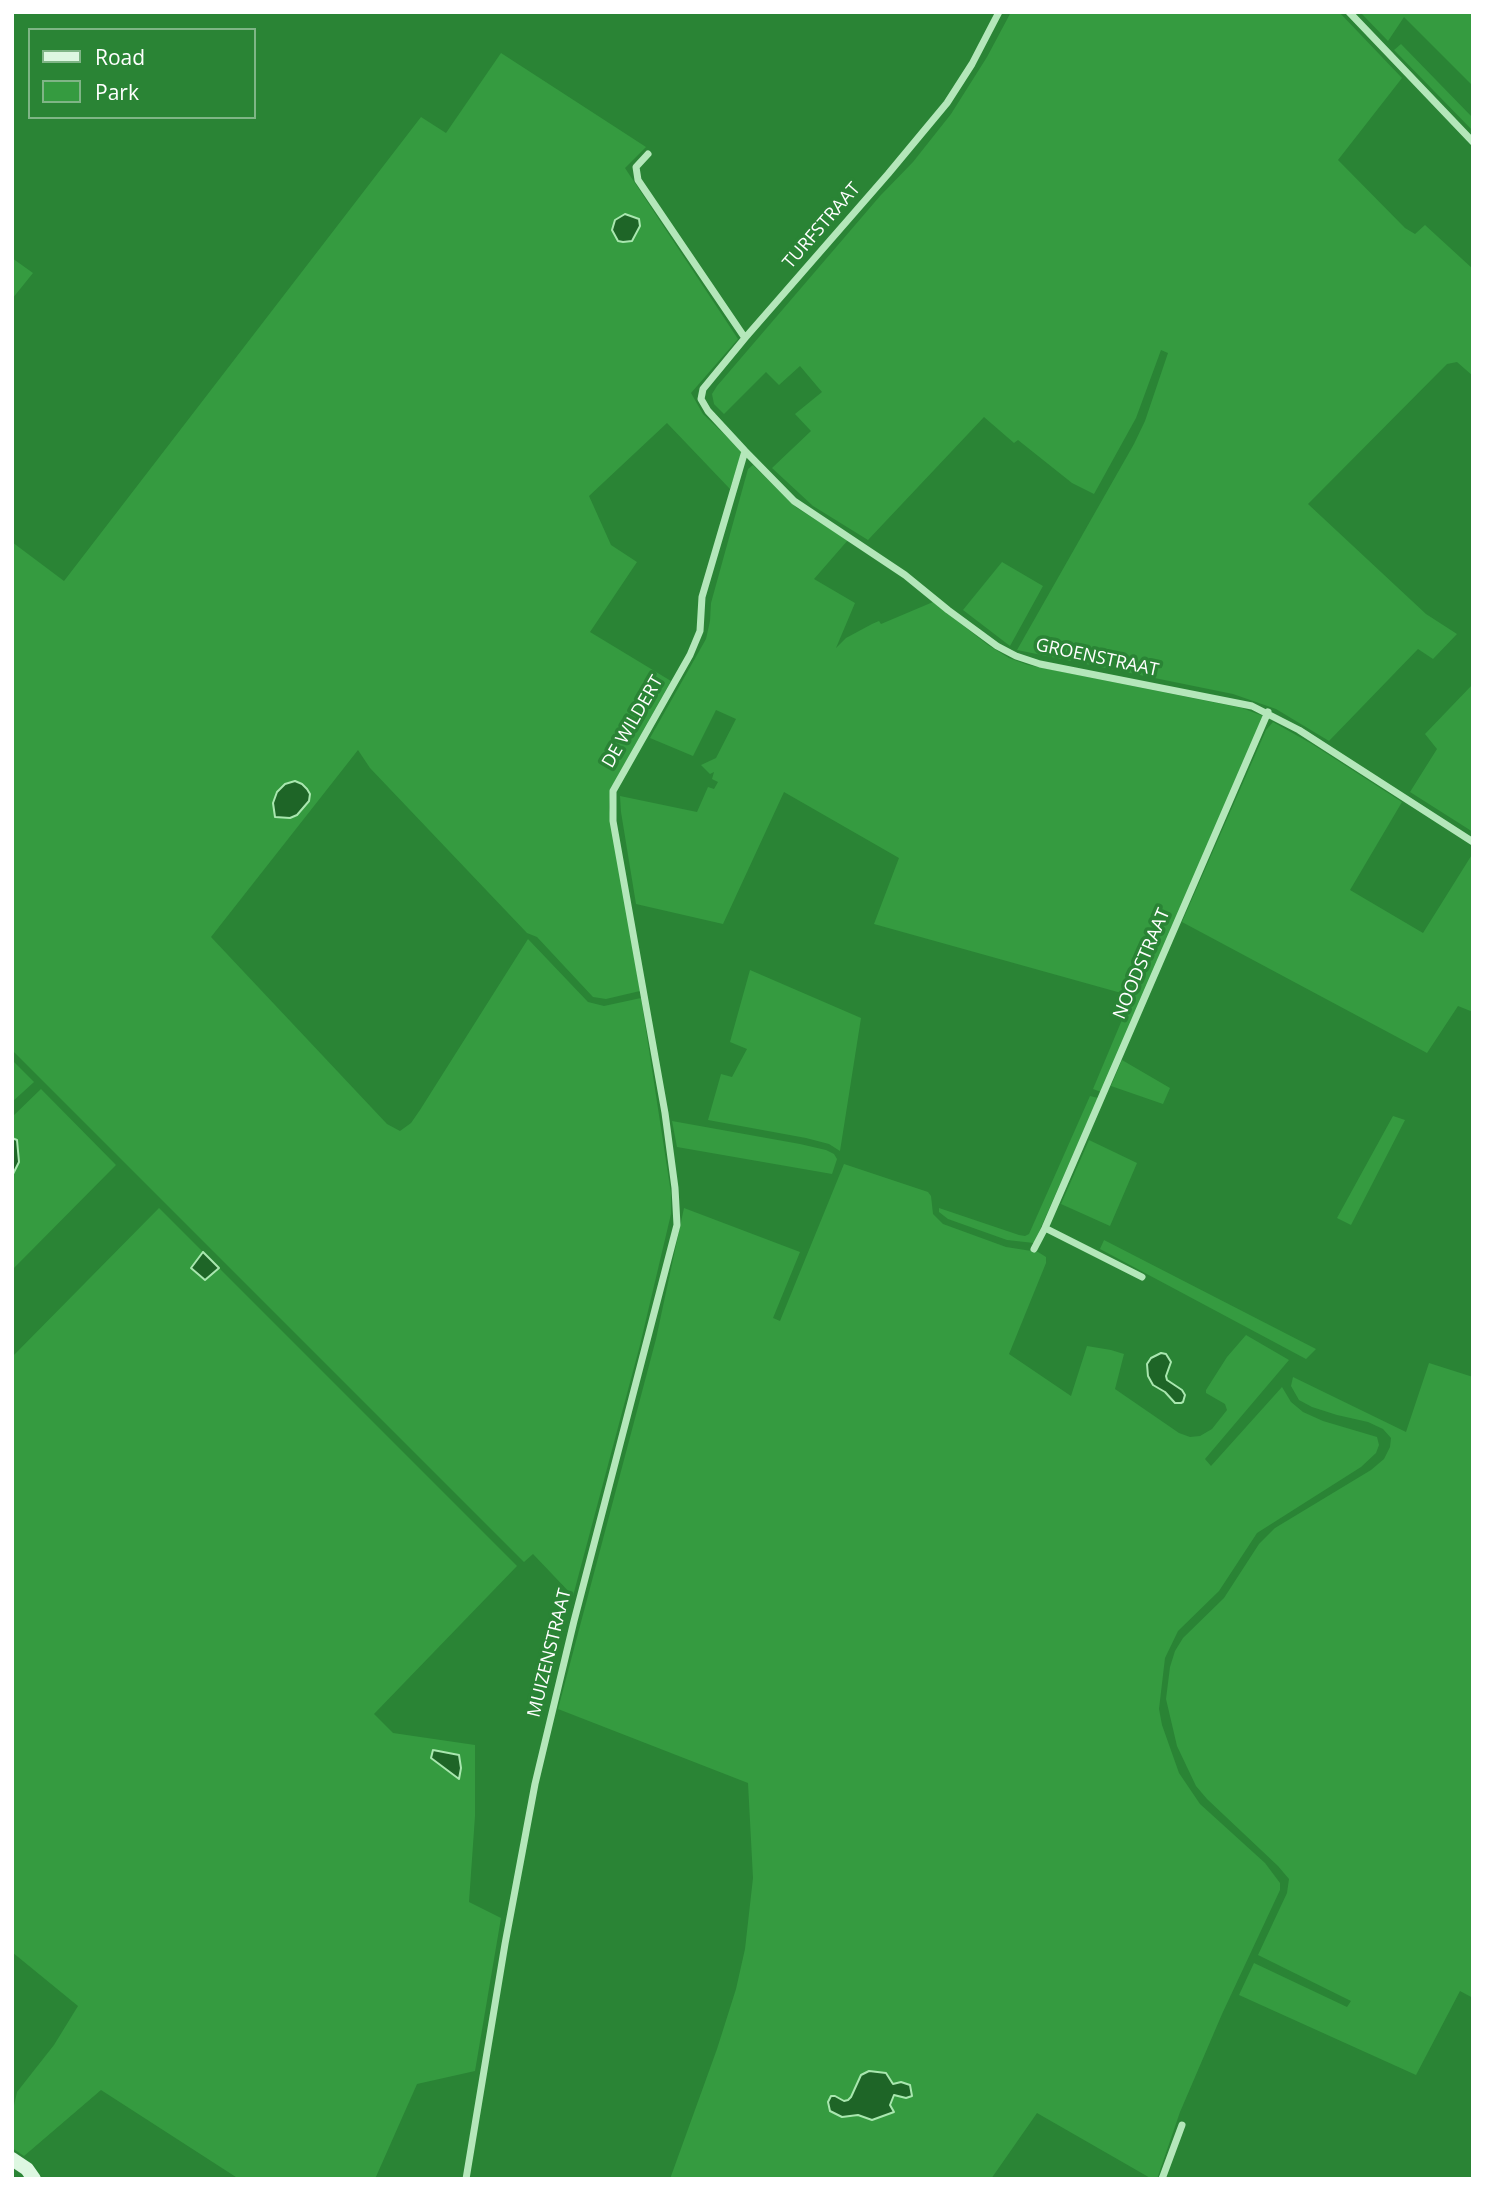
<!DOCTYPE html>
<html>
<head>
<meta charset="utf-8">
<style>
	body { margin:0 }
	#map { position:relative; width:1485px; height:2191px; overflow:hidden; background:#2a8435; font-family:"Open Sans",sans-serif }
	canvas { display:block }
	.frame { position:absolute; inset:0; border:14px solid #fff; pointer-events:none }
	.legend { position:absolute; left:28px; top:28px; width:228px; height:91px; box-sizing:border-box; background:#2a8435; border:2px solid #7fb586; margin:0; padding:9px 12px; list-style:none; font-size:21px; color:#fff }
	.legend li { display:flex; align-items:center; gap:14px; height:35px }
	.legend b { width:35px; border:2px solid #7fb586 }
</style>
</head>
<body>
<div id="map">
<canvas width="1485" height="2191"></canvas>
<div class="frame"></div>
<ul class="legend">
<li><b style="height:9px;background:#ddf7e1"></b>Road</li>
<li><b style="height:19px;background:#359b40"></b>Park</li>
</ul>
</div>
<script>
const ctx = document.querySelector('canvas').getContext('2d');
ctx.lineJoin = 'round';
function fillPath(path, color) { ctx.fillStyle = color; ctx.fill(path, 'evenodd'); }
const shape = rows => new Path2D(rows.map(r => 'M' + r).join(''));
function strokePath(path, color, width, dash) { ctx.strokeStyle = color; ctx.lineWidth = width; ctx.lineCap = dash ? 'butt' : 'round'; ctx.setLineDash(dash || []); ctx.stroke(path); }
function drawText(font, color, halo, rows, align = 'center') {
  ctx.font = font + ' "Open Sans",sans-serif'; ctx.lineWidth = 7; ctx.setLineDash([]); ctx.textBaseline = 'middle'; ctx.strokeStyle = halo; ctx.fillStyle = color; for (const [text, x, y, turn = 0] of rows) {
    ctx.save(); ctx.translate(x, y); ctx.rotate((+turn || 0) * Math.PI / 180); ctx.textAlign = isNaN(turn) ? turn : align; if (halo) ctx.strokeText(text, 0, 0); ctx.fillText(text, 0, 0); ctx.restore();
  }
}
fillPath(shape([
	[1011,12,1339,12,1402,78,1338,160,1405,228,1415,234,1425,225,1473,269,1473,376,1457,362,1447,364,1308,504,1426,614,1457,634,1433,659,1418,649,1329,741,1276,709,1233,694,1017,650,1134,444,1145,421,1168,353,1161,350,1136,418,1094,494,1072,483,1018,440,1014,443,984,417,868,540,813,506,772,468,811,431,795,414,822,392,800,366,779,385,766,372,724,414,714,404,712,394,717,386,880,196,913,162,951,114,987,57],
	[1360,12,1473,12,1473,86,1404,17,1388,41],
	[1401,44,1473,118,1473,131,1394,50],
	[501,53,646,147,625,168,738,339,691,393,703,414,742,451,730,489,667,423,589,496,611,545,637,562,590,632,671,681,611,788,609,807,640,991,606,999,593,997,537,937,527,933,370,768,358,750,211,937,387,1124,400,1131,411,1123,420,1110,528,939,588,1002,604,1006,641,998,671,1193,671,1214,640,1345,573,1596,533,1554,524,1562,12,1050,12,542,64,581,421,117,446,133],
	[12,258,33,273,12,299],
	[753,465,797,508,848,540,814,579,855,603,836,648,846,638,872,624,879,621,881,624,933,602,988,645,1009,658,1028,665,1242,708,1263,716,1101,1092,1093,1089,1132,996,874,924,899,858,784,792,723,924,636,904,621,812,620,796,697,812,708,787,714,789,718,782,712,779,714,772,710,774,701,765,716,758,736,719,716,710,693,756,650,738,706,639,710,621,711,603,748,469],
	[1002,562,1043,586,1010,646,963,610],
	[1473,684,1473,832,1410,792,1437,749,1425,734],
	[1273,722,1312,744,1402,802,1350,890,1423,933,1473,853,1473,1012,1458,1006,1427,1053,1182,922,1266,730],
	[750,970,861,1018,840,1151,829,1144,806,1138,708,1120,721,1074,732,1077,747,1049,730,1042],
	[12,1060,34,1082,12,1102],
	[1122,1060,1170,1088,1163,1104,1111,1086],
	[41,1089,116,1165,12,1270,12,1176,18,1155,17,1143,15,1138,12,1138,12,1117],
	[1090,1096,1098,1098,1034,1243,1007,1240,948,1219,939,1212,939,1208,1019,1235,1025,1236,1029,1234],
	[1393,1116,1405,1120,1351,1225,1337,1218],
	[672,1121,800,1144,826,1150,834,1154,837,1159,832,1174,677,1147],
	[1089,1140,1137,1163,1110,1226,1061,1204],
	[844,1164,928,1192,931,1196,933,1214,943,1224,1006,1247,1038,1252,1046,1257,1046,1263,1009,1354,1071,1396,1087,1346,1111,1350,1124,1354,1115,1389,1179,1433,1190,1437,1200,1436,1212,1429,1227,1410,1225,1404,1206,1393,1206,1390,1227,1357,1246,1335,1289,1360,1205,1459,1211,1466,1282,1387,1291,1402,1303,1412,1323,1421,1377,1437,1379,1445,1376,1453,1361,1467,1257,1533,1219,1591,1178,1631,1165,1658,1159,1709,1162,1725,1179,1773,1200,1804,1265,1863,1280,1883,1280,1890,1222,2014,1180,2112,1157,2179,1152,2179,1037,2113,991,2179,670,2179,717,2049,736,1989,745,1949,753,1878,748,1783,558,1709,656,1339,684,1208,800,1252,773,1318,780,1321],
	[869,2071,886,2073,893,2084,895,2084,896,2094,893,2095,890,2105,893,2112,872,2120,858,2115,852,2117,835,2096,844,2101,851,2097,860,2077],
	[159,1208,203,1252,191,1268,199,1276,205,1280,219,1268,517,1566,374,1714,393,1733,475,1745,475,1816,469,1902,501,1918,475,2071,417,2084,375,2179,239,2179,101,2090,24,2156,12,2148,12,2115,17,2092,54,2045,78,2006,12,1952,12,1357],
	[1104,1240,1316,1349,1306,1359,1100,1249],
	[1429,1363,1473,1377,1473,1998,1460,1991,1416,2075,1239,1995,1254,1963,1347,2007,1351,2001,1258,1955,1287,1893,1289,1879,1278,1866,1207,1799,1196,1786,1177,1746,1166,1699,1170,1667,1175,1651,1183,1638,1224,1598,1259,1544,1275,1528,1371,1470,1384,1459,1390,1447,1391,1438,1383,1429,1368,1422,1337,1415,1312,1407,1299,1400,1291,1386,1293,1377,1406,1432]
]), '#359b40');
const water = shape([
	[625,214,639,219,640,226,632,241,623,242,618,241,612,230,615,220,625,214],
	[295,781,302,784,307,789,310,794,309,801,297,815,290,818,275,817,273,803,277,792,285,784,295,781],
	[12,1138,17,1140,19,1162,12,1176,12,1138],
	[203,1252,219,1268,205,1280,191,1268,203,1252],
	[1161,1353,1166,1354,1171,1362,1166,1376,1167,1380,1182,1390,1185,1395,1183,1402,1181,1403,1175,1403,1165,1392,1153,1385,1148,1376,1147,1364,1151,1358,1161,1353],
	[433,1750,459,1755,461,1768,459,1779,431,1758,433,1750],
	[869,2071,886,2073,893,2084,901,2082,910,2085,912,2096,906,2098,894,2095,890,2105,894,2112,872,2120,858,2115,842,2117,830,2111,828,2102,831,2096,835,2096,844,2101,848,2100,851,2097,861,2075,869,2071]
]);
fillPath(water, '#1e6527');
strokePath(water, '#a9e7af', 2);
strokePath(shape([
	[999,12,972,64,947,103,888,174,745,338,703,389,701,399,708,411,745,451,794,501,905,575,948,610,997,646,1016,656,1040,664,1252,706,1299,730,1473,842],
	[1349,12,1473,142],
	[648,154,636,167,638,180,745,338],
	[1045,1228,1142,1277],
	[1034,1249,1045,1228,1268,712],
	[466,2179,505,1944,535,1784,574,1621,677,1225,675,1188,665,1113,613,821,613,791,690,655,700,631,702,597,745,451],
	[1162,2179,1182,2125]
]), '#b4e7ba', 7);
strokePath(shape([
	[12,2159,27,2169,34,2179]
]), '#ddf7e1', 14);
drawText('18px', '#fff', '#2a8435', [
	["TURFSTRAAT",822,226,-49],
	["GROENSTRAAT",1097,658,12],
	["DE WILDERT",633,722,-60],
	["NOODSTRAAT",1142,964,-67],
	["MUIZENSTRAAT",550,1653,-76]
]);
</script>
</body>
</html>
